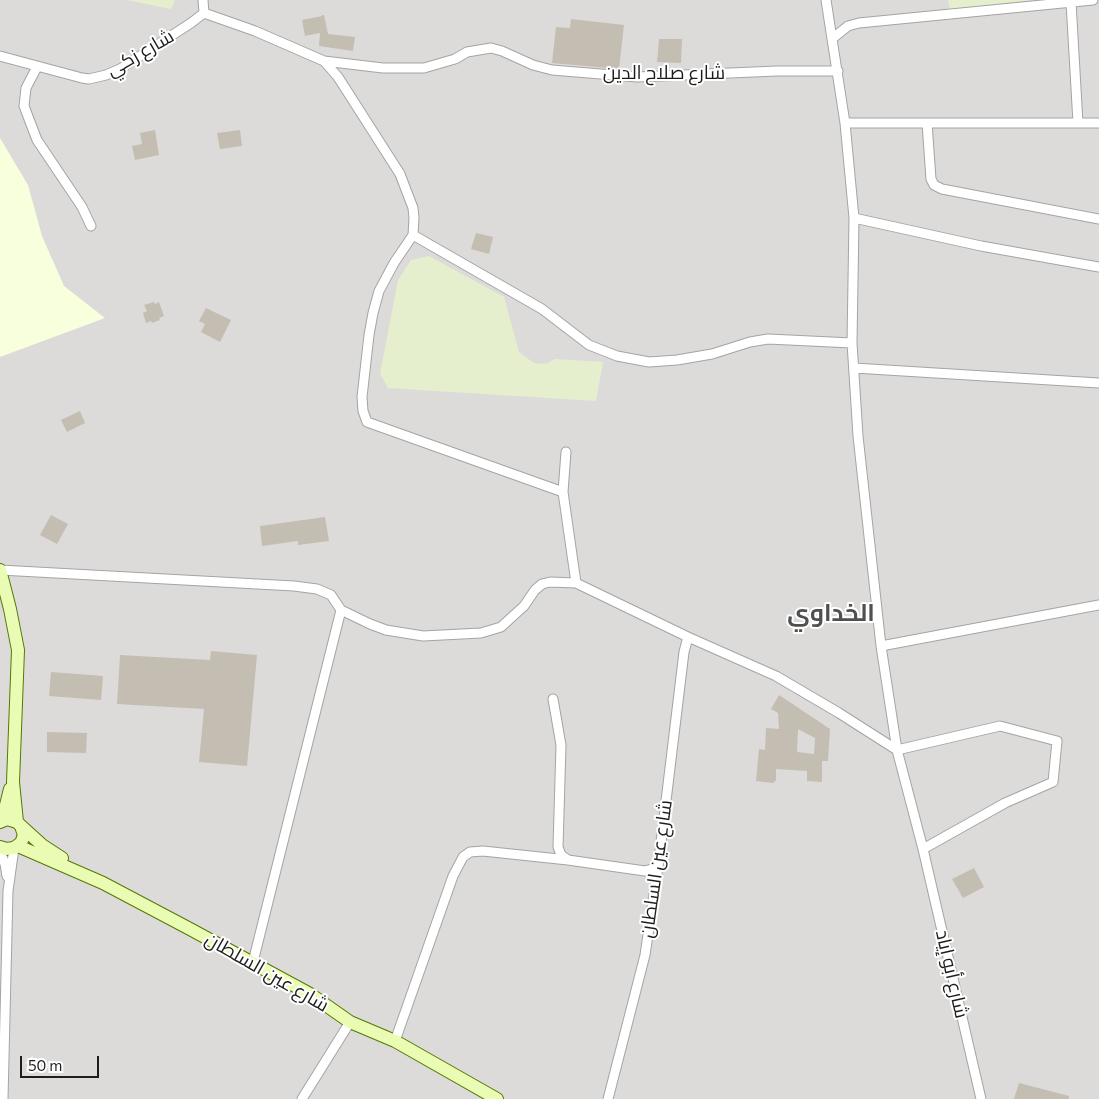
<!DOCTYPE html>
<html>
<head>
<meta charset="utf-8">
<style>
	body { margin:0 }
	#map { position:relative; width:1099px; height:1099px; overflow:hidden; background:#efeee3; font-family:Commissioner,sans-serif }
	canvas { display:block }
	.scale { position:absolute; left:20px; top:1056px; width:79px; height:22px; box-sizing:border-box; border:2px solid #1d1d1d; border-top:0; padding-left:6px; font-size:15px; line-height:18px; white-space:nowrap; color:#1d1d1d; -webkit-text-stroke:4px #fff; paint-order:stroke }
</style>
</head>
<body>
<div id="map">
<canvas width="1099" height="1099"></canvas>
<div class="scale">50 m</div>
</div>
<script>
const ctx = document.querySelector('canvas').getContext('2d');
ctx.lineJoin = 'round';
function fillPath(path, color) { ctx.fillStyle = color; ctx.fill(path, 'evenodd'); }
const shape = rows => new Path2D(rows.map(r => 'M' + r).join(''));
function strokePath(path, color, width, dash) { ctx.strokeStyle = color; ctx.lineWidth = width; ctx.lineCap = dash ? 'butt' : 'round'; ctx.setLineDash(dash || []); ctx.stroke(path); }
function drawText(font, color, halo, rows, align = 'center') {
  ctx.font = font + ' Commissioner,Cairo,sans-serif'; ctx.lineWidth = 4; ctx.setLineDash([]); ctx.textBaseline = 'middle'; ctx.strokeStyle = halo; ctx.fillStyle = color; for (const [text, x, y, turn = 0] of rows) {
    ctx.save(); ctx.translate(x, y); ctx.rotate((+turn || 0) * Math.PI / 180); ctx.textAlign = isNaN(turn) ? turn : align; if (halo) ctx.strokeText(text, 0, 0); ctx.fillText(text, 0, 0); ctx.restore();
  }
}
fillPath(shape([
	[0,0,1099,0,1099,1099,0,1099]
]), '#dcdbda');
fillPath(shape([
	[0,138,28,185,42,236,64,286,105,318,0,357]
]), '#f8ffdc');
fillPath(shape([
	[127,0,175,0,171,9],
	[948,0,1031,0,950,10],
	[429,256,504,297,519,352,534,363,546,364,555,359,603,362,596,401,388,388,380,374,398,280,411,260]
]), '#e6efcd');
fillPath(shape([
	[322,15,324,15,328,34,355,37,353,51,319,46,320,33,305,36,302,20,322,16],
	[571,19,624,25,619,69,552,63,556,27,570,28],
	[659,39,682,39,681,63,657,62],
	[155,130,159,155,135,160,132,146,142,144,140,133],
	[240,130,242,146,220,149,217,133],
	[476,233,493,237,489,254,471,249],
	[154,302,155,304,159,302,164,316,159,318,160,320,152,323,151,321,146,323,143,313,147,311,144,305],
	[206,308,231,320,220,342,201,332,205,324,199,321],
	[80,411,85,423,67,432,61,420],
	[51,515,68,524,57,544,40,535],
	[325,517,329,541,298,545,298,541,262,546,260,526],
	[211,651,257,655,247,766,199,762,204,709,117,704,120,655,210,660],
	[51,672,103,676,101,700,49,696],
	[779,695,830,729,828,761,822,761,822,782,807,781,807,771,776,769,776,780,773,783,756,781,759,749,765,750,766,728,779,729,778,713,771,709],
	[798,729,815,738,814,754,797,752],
	[47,732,87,733,86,753,47,752],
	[974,868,984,887,963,898,952,879],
	[1019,1083,1069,1096,1069,1099,1014,1099]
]), '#c4bdb2');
const street = shape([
	[826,0,845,123],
	[1071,2,1078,123],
	[204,13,255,31,324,61,383,68,424,68,455,59,467,52,491,48,502,51,533,65,552,70,637,77,777,71,838,71],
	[833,38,848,26,859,23,1093,0],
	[0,56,82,78,89,79,106,75,120,69,191,23,204,13,203,0],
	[324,61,338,77,400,174,413,208,414,218,413,235,542,309,589,345,617,356,649,362,677,360,712,354,750,342,768,339,852,343,854,218,845,123,1099,123],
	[37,67,26,88,24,106,37,140,82,207,91,226],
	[927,123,931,179,934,185,942,189,1099,219],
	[854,218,981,246,1099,267],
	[413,235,394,263,379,291,373,313,369,335,362,397,363,411,367,422,563,492,566,452],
	[852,343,858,436,881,646,897,750,923,849,981,1099],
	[854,368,1099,383],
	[563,492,576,583,688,637,776,676,839,713,897,750,1000,726,1057,741,1053,782,1005,803,923,849],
	[0,570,294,586,317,589,331,595,341,610,370,624,386,630,423,636,481,633,501,627,524,606,535,590,542,584,550,582,576,583],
	[881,646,1099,605],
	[553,699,561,745,558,847,561,855,568,860,645,871,658,867],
	[0,851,5,864,7,876],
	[253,962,341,610],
	[395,1041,453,876,463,857,470,852,483,851,568,860],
	[3,1099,8,891,14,848],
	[302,1099,350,1022],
	[608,1099,645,955,658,867,684,652,688,637]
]);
const secondary = shape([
	[0,570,10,609,18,650,13,782,17,822],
	[2,821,10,789],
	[0,822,7,819,17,822,21,826,24,835,21,843,14,848,6,849,0,847],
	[21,826,42,845,62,858],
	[18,846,103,883,190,929,310,994,350,1022,395,1041,497,1099]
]);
strokePath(street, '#a4a4a4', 11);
strokePath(secondary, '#537900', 14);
strokePath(street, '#fff', 9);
strokePath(secondary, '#eafcb4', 12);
drawText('19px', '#1d1d1d', '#fff', [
	["شارع زكي",140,53,-30],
	["شارع صلاح الدين",664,73],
	["شارع عين السلطان",656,869,-82],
	["شارع عين السلطان",267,972,30],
	["شارع أبو إياد",952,974,77]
]);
drawText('bold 24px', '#505050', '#fff', [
	["الخداوي",831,613]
]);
</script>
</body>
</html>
